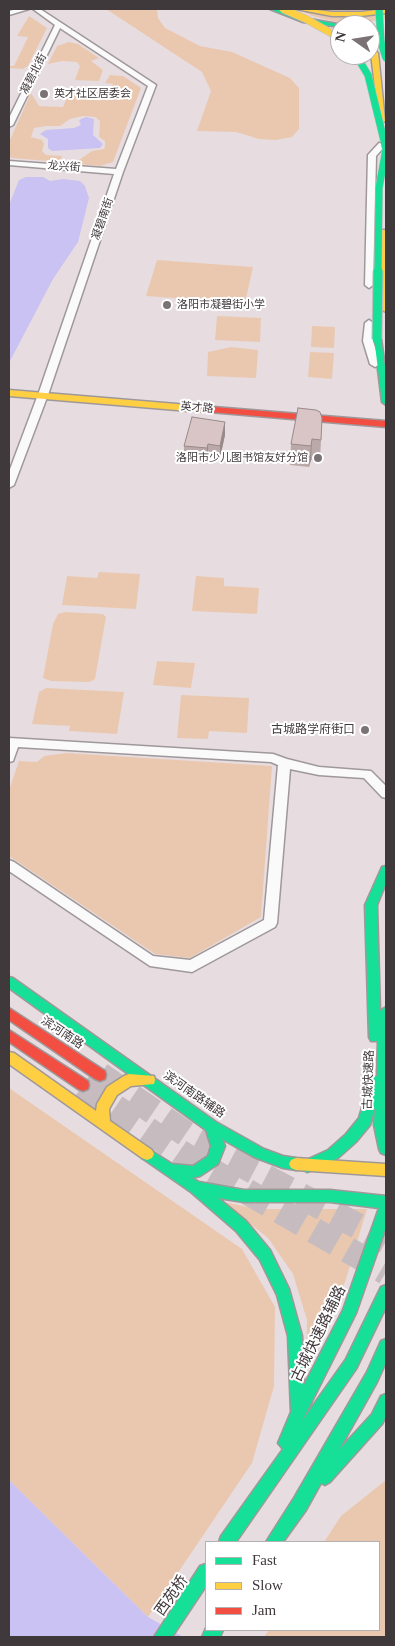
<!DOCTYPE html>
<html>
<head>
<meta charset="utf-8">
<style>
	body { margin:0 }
	#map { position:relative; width:395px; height:1646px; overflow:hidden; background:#e7dde0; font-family:"Times New Roman",serif }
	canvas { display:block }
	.frame { position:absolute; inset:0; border:10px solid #40393b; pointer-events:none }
	.legend { position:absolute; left:205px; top:1541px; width:175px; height:90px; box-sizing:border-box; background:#fff; border:1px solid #b3b0b1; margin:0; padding:6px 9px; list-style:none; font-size:15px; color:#40393b }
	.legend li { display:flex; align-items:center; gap:10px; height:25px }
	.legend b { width:25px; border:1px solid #b3b0b1 }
	.north { position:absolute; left:330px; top:15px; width:50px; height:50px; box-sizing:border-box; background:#fff; border:1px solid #b3b0b1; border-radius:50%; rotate:283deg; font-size:14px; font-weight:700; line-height:20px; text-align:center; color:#40393b }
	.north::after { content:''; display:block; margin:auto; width:18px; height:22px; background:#7a7275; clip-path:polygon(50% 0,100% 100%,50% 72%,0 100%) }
</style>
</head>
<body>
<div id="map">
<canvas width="395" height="1646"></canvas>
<div class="frame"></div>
<ul class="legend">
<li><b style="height:6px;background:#16e098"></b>Fast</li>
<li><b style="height:6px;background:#ffcf43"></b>Slow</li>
<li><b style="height:6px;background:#f24e42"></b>Jam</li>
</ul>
<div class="north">N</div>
</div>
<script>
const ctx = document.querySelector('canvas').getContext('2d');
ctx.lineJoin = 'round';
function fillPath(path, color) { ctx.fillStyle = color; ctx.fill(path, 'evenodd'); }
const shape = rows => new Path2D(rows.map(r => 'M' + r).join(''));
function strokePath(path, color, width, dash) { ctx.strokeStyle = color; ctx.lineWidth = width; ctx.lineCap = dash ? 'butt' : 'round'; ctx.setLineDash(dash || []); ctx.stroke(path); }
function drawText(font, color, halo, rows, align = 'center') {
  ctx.font = font + ' "Times New Roman","Noto Sans SC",serif'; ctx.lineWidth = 4; ctx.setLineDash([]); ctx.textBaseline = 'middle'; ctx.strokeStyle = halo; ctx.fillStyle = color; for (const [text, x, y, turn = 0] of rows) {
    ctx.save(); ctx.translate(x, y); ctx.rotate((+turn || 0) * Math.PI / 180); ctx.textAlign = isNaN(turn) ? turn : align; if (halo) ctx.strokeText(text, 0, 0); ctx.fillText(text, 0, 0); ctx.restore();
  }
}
fillPath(shape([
	[106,9,157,9,158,18,165,28,200,46,232,52,290,78,299,88,299,129,292,137,276,140,259,139,236,132,197,131,211,91,202,72],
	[297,9,386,9,386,19,348,25,312,16],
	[29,16,47,28,28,66,23,69,9,68,9,66,14,66,28,37,17,36],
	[69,42,78,44,99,58,91,61,103,70,99,81,75,80,80,66,77,62,62,61,48,64,57,46],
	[110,75,123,76,141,88,113,162,100,166,79,164,79,160,92,151,104,149,105,146,105,141,99,137,100,121,95,117,83,116,70,119,60,126,47,126,34,128,31,137,42,140,44,144,42,151,46,155,62,156,60,162,12,158,9,156,9,142,31,93,39,106,63,107,70,90,87,89,92,91,109,92,113,84,105,83],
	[157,260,253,267,245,303,146,296],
	[217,316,261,318,260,342,215,340],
	[312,326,335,327,334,348,311,347],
	[231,347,258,350,256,378,207,376,208,352],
	[310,352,334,353,332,379,308,377],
	[99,572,140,574,136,609,62,605,67,576,97,578],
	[196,576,224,578,224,586,259,588,257,614,192,611],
	[65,612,103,614,106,617,95,679,90,682,51,681,43,678,53,624,58,614],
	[157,661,195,663,191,688,153,685],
	[46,688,124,692,117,734,69,731,70,726,32,724,39,692],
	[181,695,249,698,247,733,209,731,208,739,177,738],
	[66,753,272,766,261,917,190,958,155,954,9,856,9,790,19,761,37,762,44,756],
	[9,1088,242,1249,275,1307,274,1386,252,1463,148,1617,9,1480],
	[223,1202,259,1209,367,1209,346,1279,327,1329,306,1365,307,1320,293,1274,268,1238],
	[386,1480,386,1637,264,1637,269,1630,379,1630,379,1542,324,1542,341,1516]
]), '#eac8b0');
fillPath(shape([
	[86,117,94,119,93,135,103,144,100,148,52,151,48,148,48,139,40,134,46,130,74,128,81,125,79,121,81,119],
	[26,177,43,177,50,181,63,179,80,181,85,186,89,198,78,242,53,279,9,363,9,205,19,180],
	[9,1480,148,1617,183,1637,9,1637]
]), '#cac2f2');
strokePath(shape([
	[100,1075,195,1140,386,1241],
	[83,1085,184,1155,386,1272]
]), '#c6bcbf', 26, [26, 13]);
const street = shape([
	[18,9,29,9,9,15,9,11,18,9],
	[33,9,40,9,156,85,123,172,49,392,14,485,9,488,9,472,39,392,114,174,9,165,9,161,116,169,148,86,60,28,13,125,9,127,9,118,55,25,33,9],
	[379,143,386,145,376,156,373,285,369,288,365,285,368,155,379,143],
	[369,320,373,323,373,341,380,364,375,367,370,364,363,341,365,323,369,320],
	[9,738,273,754,287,759,319,767,371,771,386,786,386,798,382,797,364,778,319,775,290,769,277,923,275,927,192,972,150,966,9,871,9,860,14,862,153,956,190,960,264,920,278,765,271,762,18,747,13,761,9,762,9,738]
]);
const fast = shape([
	[270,9,278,9,304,18,343,25,340,25,340,27,303,22,270,9],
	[374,337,381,339,386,374,386,405,382,402,374,337],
	[386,866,386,883,377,905,380,1011,386,1007,386,1155,381,1153,379,1149,374,1125,375,1107,370,1125,356,1142,338,1158,312,1170,307,1172,301,1168,296,1170,283,1168,254,1157,222,1139,225,1146,218,1164,200,1176,192,1178,199,1182,244,1190,330,1190,386,1196,386,1227,356,1313,302,1421,346,1359,381,1287,386,1285,386,1307,356,1369,236,1542,219,1542,221,1536,283,1449,278,1443,291,1412,288,1336,277,1295,260,1260,236,1231,191,1192,142,1158,140,1154,142,1150,147,1148,172,1164,193,1166,208,1156,211,1146,206,1130,9,988,9,977,13,978,216,1122,264,1149,283,1156,296,1158,302,1162,328,1150,346,1134,359,1118,370,1081,371,1077,377,1076,378,1041,371,1041,369,1037,365,905,382,867,386,866],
	[218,1198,244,1202,330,1202,379,1208,343,1310,304,1385,302,1336,289,1289,270,1250,246,1221,218,1198],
	[386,1339,386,1362,377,1382,339,1450,372,1414,381,1396,386,1394,386,1416,382,1424,330,1482,325,1485,321,1483,306,1510,283,1542,266,1542,294,1498,367,1372,381,1341,386,1339],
	[206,1564,206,1586,172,1637,154,1637,200,1566,206,1564],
	[206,1628,206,1630,223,1630,220,1637,202,1637,206,1628]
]);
const slow = shape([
	[296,9,309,9,332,12,361,12,386,9,386,13,361,16,332,16,296,9],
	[370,45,378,53,385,121,382,123,379,121,370,45],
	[381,230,386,230,386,312,382,310,381,230],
	[9,390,189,405,193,408,189,411,9,396,9,390],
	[9,1052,14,1053,96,1111,97,1104,107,1087,124,1076,129,1074,154,1076,155,1080,154,1084,131,1086,117,1095,109,1109,110,1121,152,1150,154,1154,152,1158,147,1160,142,1158,9,1064,9,1052],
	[296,1158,386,1164,386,1176,296,1170,291,1168,289,1164,291,1160,296,1158]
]);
const jam = shape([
	[189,405,386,421,386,427,186,410,185,408,189,405],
	[9,1008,105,1071,106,1075,105,1079,100,1081,95,1079,9,1020,9,1008],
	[9,1030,88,1081,89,1085,88,1089,83,1091,78,1089,9,1042,9,1030]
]);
strokePath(street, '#9f989a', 3);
strokePath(fast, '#9f989a', 3);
strokePath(slow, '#9f989a', 3);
strokePath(jam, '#9f989a', 3);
fillPath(street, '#fbfafa');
fillPath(fast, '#16e098');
fillPath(slow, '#ffcf43');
fillPath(jam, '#f24e42');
const fastBridgeFar1 = shape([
	[379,9,381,42,386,58],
	[356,55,368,75,386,149,379,188,378,272]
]);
const fastBridge = shape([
	[377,339,378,271]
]);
const slowBridge = shape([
	[283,9,306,19,340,38]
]);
strokePath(fastBridgeFar1, '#c2bdbe', 8, []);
strokePath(fastBridge, '#c2bdbe', 11, []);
strokePath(slowBridge, '#c2bdbe', 8, []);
strokePath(fastBridgeFar1, '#16e098', 7);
strokePath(fastBridge, '#16e098', 9);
strokePath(slowBridge, '#ffcf43', 7);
fillPath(shape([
	[298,408,321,440,320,461,311,460,309,467,290,465,291,444],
	[225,422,225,435,220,458,208,457,207,460,184,458,184,446]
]), '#bba9a9');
fillPath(shape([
	[225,422,225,435,220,458,220,446],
	[312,439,311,460,309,467,311,446],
	[208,444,208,457,207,460,207,448]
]), '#988a8a');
const building = shape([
	[298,408,316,410,320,412,322,418,321,440,312,439,311,446,291,444,298,408],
	[192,417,225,422,220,446,208,444,207,448,184,446,192,417]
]);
fillPath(building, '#d9c5c5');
strokePath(building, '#988a8a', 1);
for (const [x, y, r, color] of [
	[44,94,5,"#7a7275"],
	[167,305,5,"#7a7275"],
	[318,458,5,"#7a7275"],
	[365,730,5,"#7a7275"]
]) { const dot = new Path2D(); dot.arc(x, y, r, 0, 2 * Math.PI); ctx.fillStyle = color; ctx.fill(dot); strokePath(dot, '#fff', 2); }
drawText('11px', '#40393b', '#fff', [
	["凝碧北街",34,74,-63],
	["龙兴街",64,167,5],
	["凝碧南街",103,219,-71],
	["英才路",197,408,5]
]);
drawText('11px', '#40393b', '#fff', [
	["英才社区居委会",54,94],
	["洛阳市凝碧街小学",177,305],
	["洛阳市少儿图书馆友好分馆",308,458,"right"]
], 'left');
drawText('12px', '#40393b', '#fff', [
	["古城路学府街口",355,730]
], 'right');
drawText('12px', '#40393b', '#fff', [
	["滨河南路",62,1033,34],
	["古城快速路",369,1080,-88],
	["滨河南路辅路",194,1095,35]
]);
drawText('15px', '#40393b', '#fff', [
	["古城快速路辅路",319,1334,-64],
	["西苑桥",172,1596,-55]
]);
</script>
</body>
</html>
